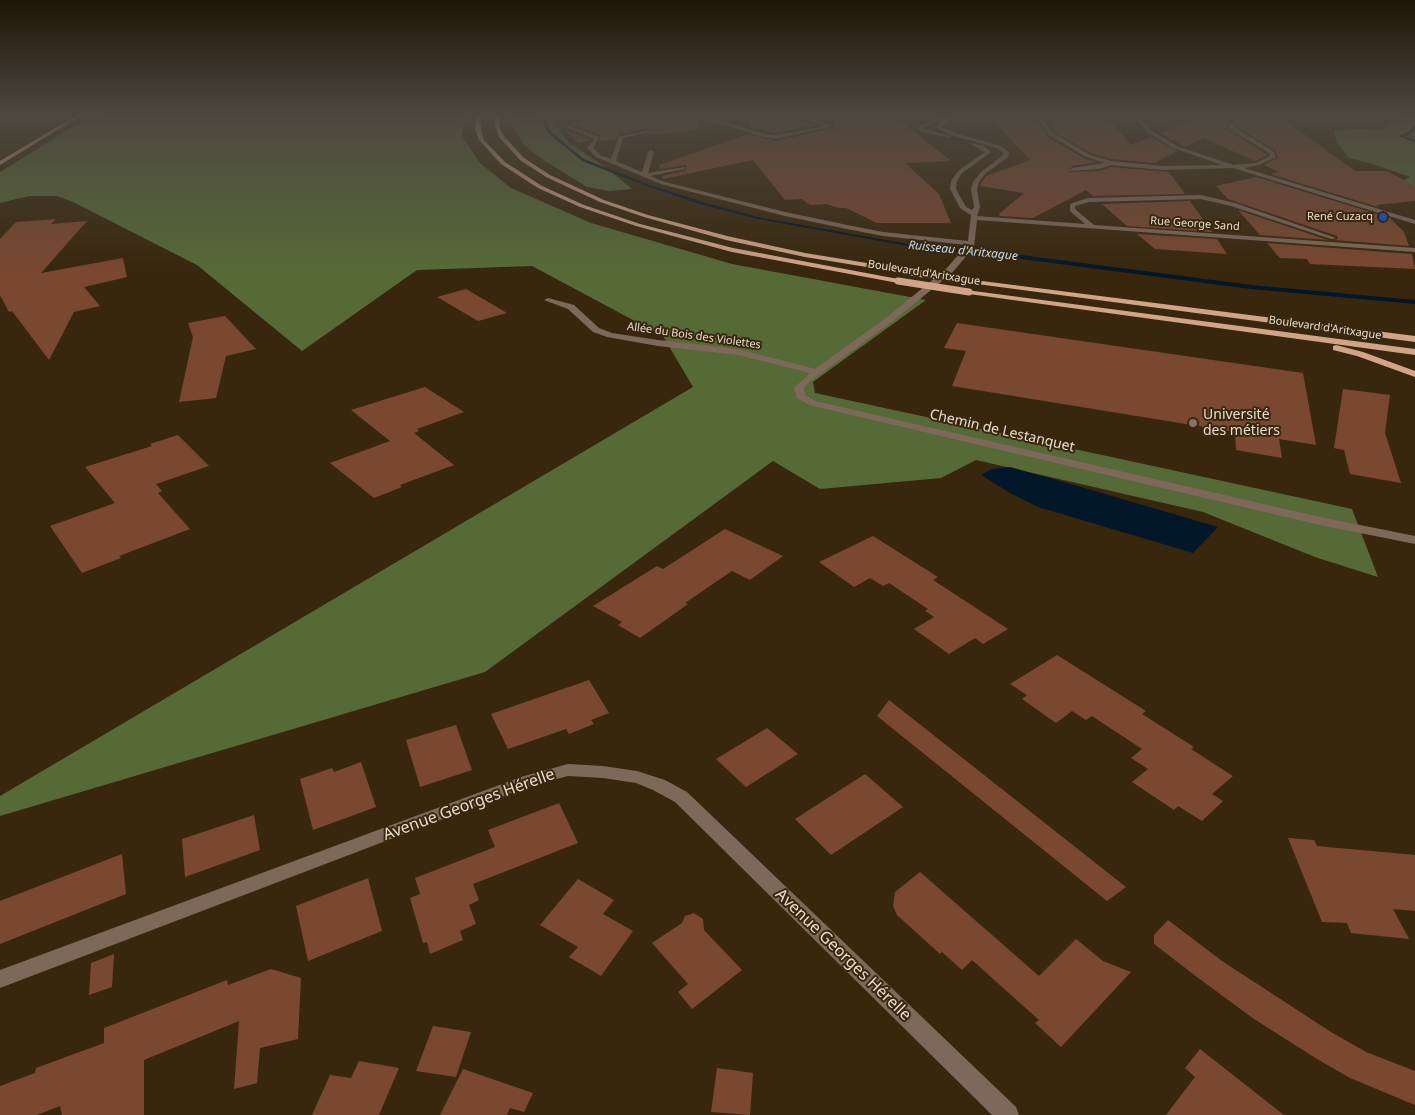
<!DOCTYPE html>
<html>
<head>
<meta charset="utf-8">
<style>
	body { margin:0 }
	canvas { display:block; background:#38270d }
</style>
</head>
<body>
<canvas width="1415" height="1115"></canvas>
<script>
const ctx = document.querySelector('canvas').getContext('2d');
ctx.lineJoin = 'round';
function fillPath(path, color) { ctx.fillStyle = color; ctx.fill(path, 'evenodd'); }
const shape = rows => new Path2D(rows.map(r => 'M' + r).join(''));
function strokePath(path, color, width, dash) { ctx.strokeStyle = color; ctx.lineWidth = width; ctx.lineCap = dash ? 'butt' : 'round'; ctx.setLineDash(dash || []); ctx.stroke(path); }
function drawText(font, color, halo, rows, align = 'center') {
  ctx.font = font + ' "Noto Sans",sans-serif'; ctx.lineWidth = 4; ctx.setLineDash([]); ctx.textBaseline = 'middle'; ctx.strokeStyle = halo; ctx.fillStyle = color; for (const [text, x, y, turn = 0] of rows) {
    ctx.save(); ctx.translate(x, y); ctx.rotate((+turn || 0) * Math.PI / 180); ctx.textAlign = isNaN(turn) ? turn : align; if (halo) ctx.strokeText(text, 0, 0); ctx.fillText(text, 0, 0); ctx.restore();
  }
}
fillPath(shape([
	[108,115,466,115,462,136,480,163,511,188,591,223,732,264,926,300,813,382,815,393,1352,509,1378,577,1315,557,1203,512,976,460,941,478,820,489,773,461,485,672,0,816,0,796,693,387,663,336,532,266,417,270,302,351,197,265,73,202,57,196,29,196,0,203,0,172,76,125],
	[512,115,554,115,555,124,569,143,604,166,632,189,609,191,587,187,542,159,524,145,512,125],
	[1399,115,1415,115,1415,188,1401,182,1410,177,1373,164,1349,158,1337,143,1334,131,1357,129,1381,131]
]), '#566a38');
fillPath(shape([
	[1010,467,1074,485,1218,527,1193,553,1038,507,1010,493,981,475,992,469]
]), '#02172a');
fillPath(shape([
	[540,115,544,115,551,132,584,159,648,184,703,202,758,217,930,248,983,250,1251,285,1415,300,1415,304,1251,289,983,254,930,250,758,219,699,204,646,186,582,161,548,133,540,115],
	[1414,126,1415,126,1415,129,1409,135,1405,136,1415,140,1415,142,1400,137,1400,135,1407,133,1414,126]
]), '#02172a');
fillPath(shape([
	[616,115,691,115,698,118,698,130,640,136,648,134,647,129,619,134,616,139,599,141,600,135,571,124,563,126,564,129,591,140,578,143,560,125],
	[764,115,780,115,818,125,776,133,751,128,749,118],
	[861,115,883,120,896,117,951,161,905,163,939,194,951,223,877,223,846,208,839,208,827,204,810,205,802,199,785,200,753,160,663,179,662,176,685,171,687,167,685,165,660,169,659,165,748,134,776,141,833,128,834,124,827,122],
	[1059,115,1093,115,1095,117,1106,117,1131,145,1151,137,1177,151,1155,163,1111,159,1091,153,1054,132,1044,118,1060,118],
	[1203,115,1242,115,1229,122,1226,129,1268,155,1255,161,1203,138,1185,147,1160,133],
	[1253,115,1278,115,1355,171,1387,171,1415,186,1415,201,1376,205,1378,207,1270,174,1279,172,1264,165,1278,158,1275,150,1237,127],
	[1035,118,1048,137,1085,159,1097,162,1072,166,1069,172,1099,171,1111,167,1169,172,1185,194,1093,196,1086,190,1033,218,1000,216,999,214,1024,193,980,186,981,183,986,176,1030,160,993,120],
	[1256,177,1390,218,1404,232,1409,246,1334,240,1338,239,1337,236,1228,199,1216,186],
	[1190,201,1212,232,1127,226,1102,204],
	[1238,210,1328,240,1260,235],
	[56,219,51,224,87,221,41,273,123,258,127,277,84,287,100,306,74,312,49,360,12,311,9,312,0,295,0,239,16,222],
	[1137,234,1217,239,1227,254,1155,249],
	[1267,243,1412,254,1415,269,1310,264,1307,259,1280,258],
	[466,289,507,313,478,321,437,297],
	[225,316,256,349,226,356,216,398,179,402,193,337,188,323],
	[957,323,1303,373,1316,445,1279,439,1282,458,1236,450,1235,432,952,386,966,351,944,348],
	[425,387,464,412,417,429,419,431,414,433,454,465,400,485,402,487,374,498,330,463,390,441,351,410],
	[1343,389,1390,395,1385,433,1401,483,1350,474,1344,450,1334,448],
	[178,435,209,466,156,484,162,491,158,493,190,529,119,556,121,558,82,573,50,526,115,503,85,467,152,446,150,444],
	[725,529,783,556,750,580,732,571,685,603,688,604,640,638,618,625,622,622,593,606,657,566,663,569],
	[873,536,938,577,933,580,1008,629,983,644,975,638,949,654,914,629,934,617,925,611,928,609,889,583,883,586,870,578,854,587,819,562],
	[1057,655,1146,711,1142,714,1194,747,1191,749,1233,776,1212,794,1223,801,1202,821,1178,806,1174,810,1132,782,1148,769,1131,758,1142,749,1092,716,1086,720,1072,711,1056,723,1022,699,1027,695,1010,684],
	[589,680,609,713,591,720,594,724,569,734,566,729,508,749,491,714],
	[889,700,1126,887,1107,901,877,716],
	[456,725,472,770,420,787,406,740],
	[767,728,798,754,746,787,716,759],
	[361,762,376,807,313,830,300,779,332,768,334,772],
	[865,774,903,807,831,855,795,819],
	[559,803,578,843,473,884,479,900,469,905,476,924,460,931,463,940,430,954,427,942,423,943,410,898,420,894,415,878,495,847,488,830],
	[254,815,260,850,185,877,182,839],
	[1288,838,1314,840,1317,846,1415,855,1415,911,1393,909,1409,939,1351,933,1347,923,1322,922],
	[122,854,126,894,0,944,0,901],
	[920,872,1039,976,1076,939,1103,961,1131,972,1061,1047,1035,1023,1039,1020,972,960,962,970,942,952,940,954,897,915,893,906,895,892],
	[368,878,382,931,308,961,296,906],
	[578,879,614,900,603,914,633,931,601,976,569,957,578,947,540,925],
	[694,913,703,919,704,930,742,970,692,1009,678,992,688,984,652,943,682,923,685,916],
	[1168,920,1222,961,1331,1032,1366,1052,1415,1071,1415,1105,1350,1078,1317,1059,1254,1019,1197,977,1154,944,1154,935],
	[114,954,112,987,89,995,91,963],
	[271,969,301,978,298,1039,260,1048,257,1083,234,1089,239,1021,144,1060,144,1115,62,1115,60,1106,37,1115,0,1115,0,1086,35,1073,36,1068,104,1043,104,1028,227,980,228,985],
	[433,1026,471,1032,456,1077,416,1071],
	[1200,1049,1284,1115,1166,1115,1195,1077,1185,1068],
	[359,1061,399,1068,379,1115,312,1115,330,1075,351,1078],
	[717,1068,753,1073,750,1115,711,1112],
	[463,1069,533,1093,524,1112,510,1108,507,1115,440,1115]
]), '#7a4731');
fillPath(shape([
	[693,115,700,115,765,134,776,135,825,126,794,115,800,115,833,126,776,139,763,137,693,115],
	[975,115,995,115,952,119,941,127,955,133,1001,146,1009,152,1008,157,985,174,979,182,977,189,980,207,977,216,1085,224,1070,211,1070,204,1088,198,1201,195,1235,203,1336,238,1331,239,1231,206,1201,199,1089,202,1075,206,1075,209,1094,225,1415,248,1415,252,977,220,974,247,952,273,893,321,808,383,804,388,805,395,815,401,1320,517,1415,536,1415,544,1320,525,809,405,797,398,794,388,810,373,738,355,658,346,607,337,593,332,568,309,544,300,548,298,574,305,599,328,612,333,658,340,738,349,815,369,887,317,946,269,967,245,883,236,847,229,785,216,661,184,596,157,587,148,594,139,565,127,570,126,599,137,593,148,600,155,611,159,619,136,647,131,647,133,623,138,616,161,642,172,648,152,651,150,654,152,648,173,685,167,685,169,650,176,665,182,785,212,847,225,883,232,968,241,971,215,960,208,950,189,951,181,958,171,985,152,972,145,972,143,984,146,990,151,990,153,962,173,957,181,956,189,966,207,972,210,974,207,971,189,973,182,981,172,1003,155,1003,153,997,148,951,135,936,128,942,120,924,127,924,129,950,136,950,138,920,131,919,126,937,118,975,115],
	[1035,115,1039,115,1053,133,1090,155,1111,161,1163,166,1222,165,1173,148,1147,132,1133,115,1137,115,1151,130,1177,146,1233,165,1256,163,1270,156,1269,153,1228,128,1230,124,1246,115,1251,115,1234,127,1273,151,1276,157,1259,165,1244,168,1415,220,1415,224,1233,168,1163,170,1111,165,1099,169,1070,171,1072,168,1105,163,1086,157,1049,135,1035,115],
	[568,764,603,766,637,771,665,780,687,792,1016,1107,1019,1115,992,1115,675,802,653,790,636,783,603,778,568,776,530,786,0,988,0,970,521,777,568,764]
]), '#7d685a');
fillPath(shape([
	[77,115,82,115,0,165,0,161,77,115],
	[476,115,480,115,481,129,484,140,505,162,542,186,584,205,640,224,733,248,898,279,902,281,898,283,732,252,636,226,580,207,538,188,501,164,479,140,475,129,476,115],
	[497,115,501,115,499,126,504,136,524,158,550,175,604,200,648,215,727,236,805,253,910,270,914,272,910,274,805,257,726,240,644,217,600,202,546,177,520,160,499,137,495,126,497,115],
	[974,280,1415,336,1415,342,977,284,974,284,974,280],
	[966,290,1415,349,1415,355,969,294,965,292,966,290],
	[1336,345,1363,352,1415,371,1415,377,1357,356,1333,350,1333,346,1336,345]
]), '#d1a488');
strokePath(shape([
	[910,272,977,282],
	[898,281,969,292]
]), '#d1a488', 7);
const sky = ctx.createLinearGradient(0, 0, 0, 271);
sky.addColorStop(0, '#1f1507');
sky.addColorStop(0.42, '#4d4740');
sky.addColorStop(1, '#4d474000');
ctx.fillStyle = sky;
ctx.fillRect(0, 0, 1415, 271);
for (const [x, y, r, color] of [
	[1383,217,5,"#1a4fb4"],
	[1193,423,5,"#8d6e63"]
]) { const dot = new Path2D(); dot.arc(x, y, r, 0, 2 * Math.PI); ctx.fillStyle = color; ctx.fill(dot); strokePath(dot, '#38270d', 2); }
drawText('11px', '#e9ddcf', '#38270d', [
	["René Cuzacq",1373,217]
], 'right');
drawText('11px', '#e9ddcf', '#38270d', [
	["Rue George Sand",1195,224,4],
	["Boulevard d'Aritxague",924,273,9],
	["Boulevard d'Aritxague",1325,328,8],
	["Allée du Bois des Violettes",694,336,8]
]);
drawText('italic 12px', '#c2dcf4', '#38270d', [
	["Ruisseau d'Aritxague",963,251,6]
]);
drawText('14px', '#e9ddcf', '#38270d', [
	["Université",1203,415],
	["des métiers",1203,431]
], 'left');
drawText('14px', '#e9ddcf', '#38270d', [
	["Chemin de Lestanquet",1002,431,13]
]);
drawText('16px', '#e9ddcf', '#38270d', [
	["Avenue Georges Hérelle",469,805,-20],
	["Avenue Georges Hérelle",843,955,44]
]);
</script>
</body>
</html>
